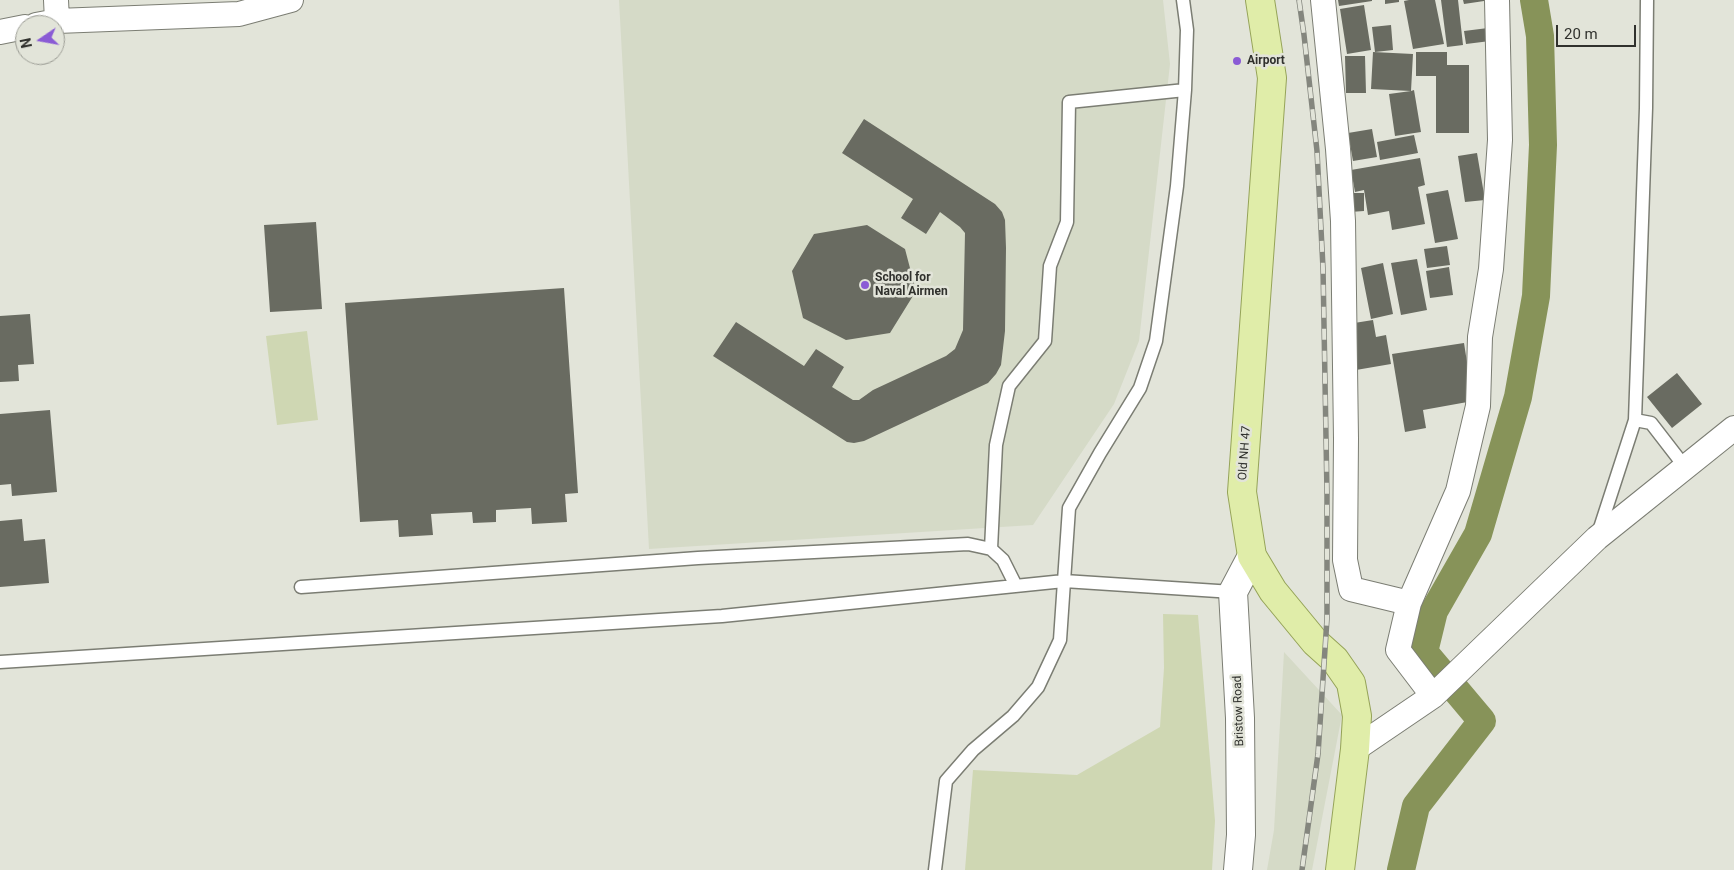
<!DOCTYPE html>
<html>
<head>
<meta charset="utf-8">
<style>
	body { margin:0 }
	#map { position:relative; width:1734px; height:870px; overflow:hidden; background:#e2e4d9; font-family:Roboto,sans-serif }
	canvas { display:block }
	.north { position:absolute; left:15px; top:15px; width:50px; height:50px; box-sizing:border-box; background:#e2e4d9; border:1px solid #9b9c94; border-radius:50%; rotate:258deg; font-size:14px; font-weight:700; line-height:20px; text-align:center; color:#30312d }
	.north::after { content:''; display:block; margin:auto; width:18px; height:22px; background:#8a5bd5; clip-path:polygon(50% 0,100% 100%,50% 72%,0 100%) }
	.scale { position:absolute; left:1556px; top:25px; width:80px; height:22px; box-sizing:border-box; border:2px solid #30312d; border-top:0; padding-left:6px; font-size:15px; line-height:18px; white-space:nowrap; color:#30312d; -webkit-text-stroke:4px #e2e4d9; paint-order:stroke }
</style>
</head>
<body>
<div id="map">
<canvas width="1734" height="870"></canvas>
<div class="north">N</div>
<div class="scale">20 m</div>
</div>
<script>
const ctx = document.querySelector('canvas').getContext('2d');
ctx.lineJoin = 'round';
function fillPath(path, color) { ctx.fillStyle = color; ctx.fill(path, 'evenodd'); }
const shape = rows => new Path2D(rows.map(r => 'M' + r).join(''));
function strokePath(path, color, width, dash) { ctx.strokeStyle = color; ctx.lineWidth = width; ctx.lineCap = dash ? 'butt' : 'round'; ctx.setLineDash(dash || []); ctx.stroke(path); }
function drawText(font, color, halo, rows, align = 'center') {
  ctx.font = font + ' Roboto,sans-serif'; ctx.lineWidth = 5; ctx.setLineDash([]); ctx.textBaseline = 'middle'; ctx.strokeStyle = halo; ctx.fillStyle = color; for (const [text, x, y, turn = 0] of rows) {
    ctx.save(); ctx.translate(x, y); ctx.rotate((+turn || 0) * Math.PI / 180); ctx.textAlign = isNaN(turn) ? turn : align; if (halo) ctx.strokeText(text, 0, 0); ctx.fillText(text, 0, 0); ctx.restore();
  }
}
fillPath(shape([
	[619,0,1163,0,1170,64,1139,341,1114,404,1033,525,649,549],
	[1284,652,1342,715,1312,870,1267,870,1274,830]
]), '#d5dac7');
fillPath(shape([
	[307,331,318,420,277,425,266,336],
	[1163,614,1198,615,1215,821,1212,870,965,870,973,770,1077,775,1160,727,1164,668]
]), '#cfd7b3');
strokePath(shape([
	[1401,870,1416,806,1482,721,1424,652,1434,611,1478,534,1518,397,1536,296,1543,145,1540,36,1534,0]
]), '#879359', 28);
fillPath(shape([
	[1338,0,1372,0,1372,1,1339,6],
	[1385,0,1399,0,1399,2,1385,4],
	[1409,0,1435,0,1444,44,1413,49,1404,1],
	[1441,0,1458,0,1463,45,1447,47],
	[1463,0,1484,0,1484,1,1464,4],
	[1364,5,1371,50,1347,54,1340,9],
	[1391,25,1393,50,1375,52,1372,27],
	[1488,28,1490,41,1466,44,1464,31],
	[1373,52,1413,54,1411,91,1414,90,1421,132,1395,136,1389,94,1411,91,1371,89],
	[1416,52,1447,52,1447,65,1469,65,1469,133,1436,133,1436,76,1416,76],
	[1345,56,1365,56,1366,93,1346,93],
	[864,119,995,204,1002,212,1005,220,1006,248,1005,331,1001,365,996,374,988,383,864,441,854,443,847,442,713,356,736,322,804,366,816,349,844,367,832,387,853,400,859,400,873,390,946,356,955,349,963,330,965,233,960,227,940,212,926,234,901,218,913,199,842,153],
	[1372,129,1377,157,1353,161,1348,133],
	[1414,135,1418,153,1380,160,1377,142],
	[1477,153,1485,200,1465,202,1458,156],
	[1420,158,1425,185,1418,187,1425,224,1392,230,1389,211,1368,215,1364,190,1355,192,1351,170],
	[1448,190,1458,239,1435,243,1426,194],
	[1350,193,1364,193,1364,211,1350,212],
	[316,222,322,309,270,312,264,225],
	[867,225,905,249,916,291,890,333,846,340,803,318,792,271,814,234],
	[1447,246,1450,265,1427,268,1424,249],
	[1417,259,1427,310,1401,315,1391,263],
	[1383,263,1393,314,1371,319,1361,268],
	[1449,267,1453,295,1430,298,1426,271],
	[564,288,578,493,565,494,567,522,532,524,531,508,496,510,496,522,473,523,472,512,431,514,433,535,399,537,398,520,360,522,345,303],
	[30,314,34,364,18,365,19,381,0,382,0,316],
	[1373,320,1376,337,1386,335,1391,364,1356,370,1348,324],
	[1464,343,1473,401,1423,410,1426,428,1405,432,1392,354],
	[1677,373,1702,404,1672,428,1647,397],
	[50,410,57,492,12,496,11,484,0,485,0,414],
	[22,519,24,541,45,539,49,583,0,587,0,521]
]), '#696b61');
const service = shape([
	[1635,420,1651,423,1685,467],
	[1598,534,1635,420,1646,108,1647,0],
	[991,549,996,445,1009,386,1045,341,1050,266,1067,222,1069,102,1185,90],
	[301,587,698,558,968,544,991,549,1003,560,1016,586],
	[0,662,722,616,1064,581,1233,592],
	[935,870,946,781,973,750,1013,716,1038,687,1060,640,1069,508,1100,453,1140,388,1156,341,1177,186,1185,90,1187,30,1183,0]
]);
const minor = shape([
	[56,0,57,21],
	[1323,0,1338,149,1343,221,1346,439,1345,560,1351,589,1409,603],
	[36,25,57,21,239,14,291,0],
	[0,32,25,27],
	[1433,696,1398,650,1409,603,1458,491,1478,406,1480,337,1491,269,1500,140,1497,0],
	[1355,749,1433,696,1597,538,1734,428]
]);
const tertiary = shape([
	[1238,870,1241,835,1240,718,1233,592,1252,556]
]);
const primary = shape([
	[1260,0,1272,78,1242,492,1252,556,1273,591,1315,642,1335,660,1351,683,1357,716,1355,749,1340,870]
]);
strokePath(service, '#7b7d73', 15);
strokePath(minor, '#7b7d73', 26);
strokePath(tertiary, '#7b7d73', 30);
strokePath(primary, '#95a358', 30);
strokePath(service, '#fff', 12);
strokePath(minor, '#fff', 24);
strokePath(tertiary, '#fff', 28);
strokePath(primary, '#e0eda9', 28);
const rail = shape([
	[1299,0,1304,35,1317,151,1323,268,1327,494,1327,619,1318,754,1302,870]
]);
strokePath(rail, '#84867e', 5.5);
strokePath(rail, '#e2e4d9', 4, [11]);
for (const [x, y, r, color] of [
	[1237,61,5,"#8a5bd5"],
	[865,285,5,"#8a5bd5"]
]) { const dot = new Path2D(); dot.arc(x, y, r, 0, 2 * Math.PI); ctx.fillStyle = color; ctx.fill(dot); strokePath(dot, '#e2e4d9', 2); }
drawText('bold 12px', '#30312d', '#e2e4d9', [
	["Airport",1247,61],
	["School for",875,278],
	["Naval Airmen",875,292]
], 'left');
drawText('12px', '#30312d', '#e2e4d9', [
	["Old NH 47",1245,453,-86],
	["Bristow Road",1239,711,-92]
]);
</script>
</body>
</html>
